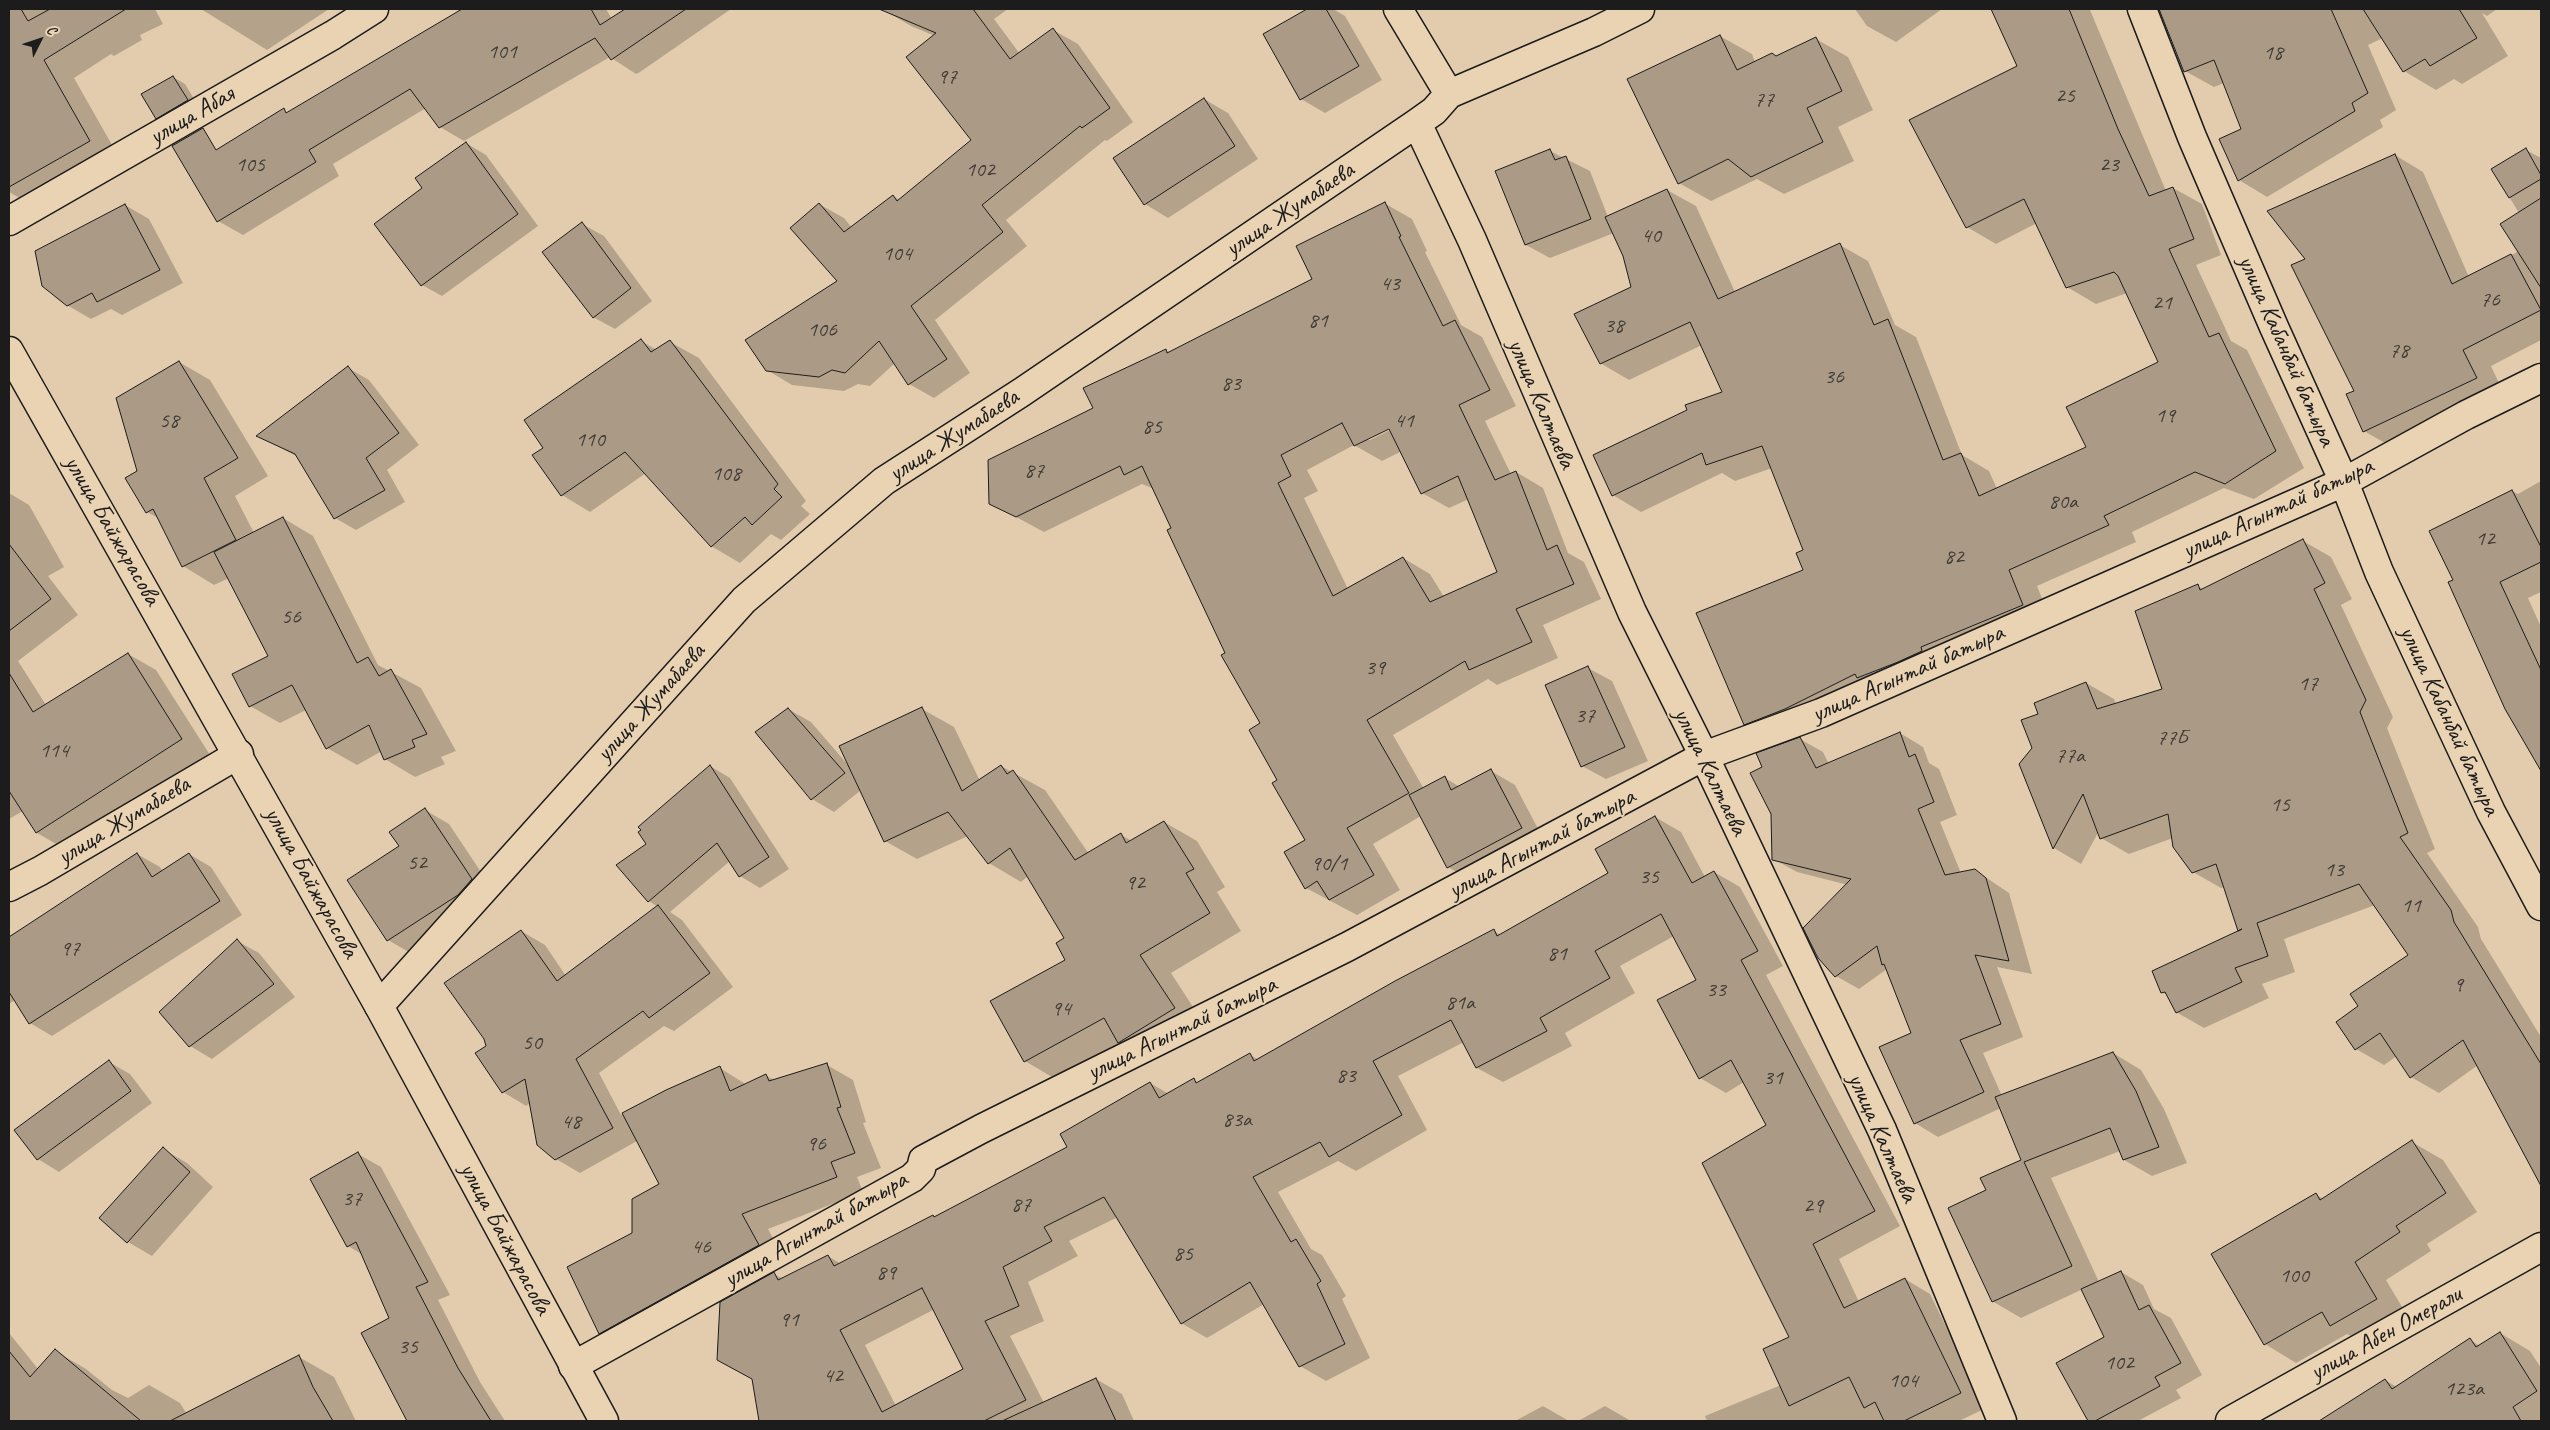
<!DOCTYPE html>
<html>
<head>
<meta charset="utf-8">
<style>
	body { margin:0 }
	#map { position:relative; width:2550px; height:1430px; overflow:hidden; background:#e2ccad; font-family:Caveat,sans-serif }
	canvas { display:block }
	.frame { position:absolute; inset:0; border:10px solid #1c1c1c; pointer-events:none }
	.north { position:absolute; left:15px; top:15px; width:50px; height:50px; -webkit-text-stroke:4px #ead3b3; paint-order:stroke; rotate:49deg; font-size:14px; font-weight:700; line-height:20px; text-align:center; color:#1c1c1c }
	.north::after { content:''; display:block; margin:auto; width:18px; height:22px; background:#1c1c1c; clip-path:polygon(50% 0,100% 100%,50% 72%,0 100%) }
</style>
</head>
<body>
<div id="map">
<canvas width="2550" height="1430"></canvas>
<div class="frame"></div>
<div class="north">С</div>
</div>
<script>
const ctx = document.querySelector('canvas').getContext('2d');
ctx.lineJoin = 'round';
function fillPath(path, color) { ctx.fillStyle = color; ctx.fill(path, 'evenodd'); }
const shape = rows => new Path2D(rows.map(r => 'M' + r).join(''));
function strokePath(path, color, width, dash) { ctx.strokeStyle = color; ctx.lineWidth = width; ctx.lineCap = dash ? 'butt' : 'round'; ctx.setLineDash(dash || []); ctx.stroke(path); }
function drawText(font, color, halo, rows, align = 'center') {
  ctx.font = font + ' Caveat,sans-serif'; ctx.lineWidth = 4; ctx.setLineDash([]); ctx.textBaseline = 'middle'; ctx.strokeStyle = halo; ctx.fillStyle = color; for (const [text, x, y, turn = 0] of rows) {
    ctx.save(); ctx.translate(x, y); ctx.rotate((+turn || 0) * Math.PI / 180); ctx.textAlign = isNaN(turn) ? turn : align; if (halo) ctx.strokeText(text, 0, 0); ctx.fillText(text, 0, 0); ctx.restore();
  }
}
fillPath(shape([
	[9,9,155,9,163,24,140,35,142,40,114,56,111,54,74,78,120,159,35,207,9,192],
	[201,9,329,9,267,50],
	[465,9,606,9,612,19,627,9,731,9,640,72,636,74,610,57,464,141,440,127,426,108,333,164,339,176,243,235,218,221,189,172],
	[894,9,1008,9,994,19,1020,54,1053,30,1078,44,1133,122,1107,141,1105,140,1006,220,1027,246,935,320,970,373,934,398,909,384,895,363,870,386,858,384,844,391,792,385,767,370,839,282,819,204,844,218,852,228,893,196,900,200,973,141,935,36,911,26,887,12],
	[1309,9,1333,9,1345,16,1382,80,1325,113,1301,99,1264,34],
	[1855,9,1942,9,1896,42,1867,26],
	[1992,9,2092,9,2090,10,2166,191,2173,188,2202,204,2221,255,2196,265,2231,341,2247,350,2304,468,2254,499,2224,488,2132,532,2136,542,2037,586,2051,621,1774,740,1745,724,1805,571,1805,551,1772,468,1735,481,1722,473,1641,512,1613,495,1724,393,1702,345,1629,380,1600,363,1633,287,1624,256,1614,233,1550,258,1526,245,1550,151,1590,171,1608,217,1667,190,1696,206,1735,292,1840,245,1868,261,1895,325,1916,337,1962,455,1989,471,1997,489,2088,448,2160,363,2127,293,2096,304,2067,287,2037,223,1996,244,1967,227,2018,67],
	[2188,9,2497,9,2487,16,2482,13,2508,56,2462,84,2454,79,2436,90,2404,71,2383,38,2368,45,2396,110,2380,120,2383,127,2267,197,2239,180,2243,130,2224,83,2214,87,2185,71,2164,18],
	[1720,36,1752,54,1755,62,1777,58,1816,39,1848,57,1873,110,1838,127,1854,161,1784,194,1757,179,1711,201,1679,183],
	[173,77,185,84,199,107,168,125,157,118],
	[1204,99,1228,113,1258,159,1168,218,1145,204],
	[466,143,486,155,538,226,442,296,422,285,423,188],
	[2526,150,2541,158,2541,340,2491,366,2504,394,2392,447,2364,431,2355,392,2307,259,2395,155,2423,172,2469,277,2519,251,2519,213,2493,170],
	[1384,203,1412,219,1427,251,1425,252,1461,325,1482,337,1516,406,1485,421,1511,474,1516,472,1543,488,1568,553,1584,562,1601,599,1543,625,1558,658,1497,685,1488,679,1393,735,1424,789,1445,778,1460,787,1491,771,1515,785,1545,842,1472,881,1448,867,1421,816,1373,844,1400,890,1357,915,1306,888,1307,840,1279,780,1262,724,1226,653,1154,489,1142,484,1044,532,990,503,1094,409,1166,350,1170,353,1314,279],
	[1394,425,1396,427,1370,440,1364,440],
	[1354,445,1382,461,1402,451,1422,493,1449,508,1469,499,1499,573,1444,597,1430,574,1403,558,1348,589,1304,498,1318,491,1307,470],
	[125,205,149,219,183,283,122,315,111,309,91,319,67,305],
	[582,224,604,236,652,301,615,329,593,317],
	[641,341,657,350,670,342,699,358,806,501,801,506,810,514,781,540,771,534,740,563,711,546,646,473,590,512,562,495,545,448],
	[179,362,210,380,268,476,235,496,254,533,283,518,313,536,378,665,421,688,456,751,441,757,445,764,415,777,385,759,382,751,357,765,327,748,306,710,280,723,250,706,270,657,229,578,214,585,183,566,160,519,147,512,139,471],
	[348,368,369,380,419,445,387,470,405,502,356,530,335,518,298,457,258,436],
	[2541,481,2541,592,2528,598,2541,627,2541,769,2505,708,2455,580,2512,491,2518,494],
	[9,493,29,505,64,567,48,576,78,615,18,661,46,705,128,654,156,670,210,755,65,849,37,833,23,811,9,819],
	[2303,541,2331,557,2352,599,2341,605,2393,717,2387,728,2435,849,2427,853,2478,927,2481,939,2541,1037,2541,1177,2537,1174,2478,1065,2439,1093,2411,1077,2397,1056,2384,1065,2356,1049,2338,1022,2360,1006,2410,955,2375,905,2284,939,2295,972,2262,984,2269,998,2204,1028,2176,1012,2169,996,2162,992,2241,931,2225,887,2221,888,2193,872,2173,838,2129,854,2101,838,2099,831,2081,864,2054,848,2020,764,2034,749,2040,715,2086,683,2114,699,2116,704,2164,690,2197,586,2204,589],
	[1588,668,1612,681,1648,761,1606,779,1582,766],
	[788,709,811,722,849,766,922,709,954,727,980,781,1001,766,1045,790,1089,854,1121,835,1132,841,1164,822,1197,841,1225,887,1217,892,1241,931,1171,973,1206,1027,1151,1061,1122,1044,1057,1080,1025,1061,1067,960,1066,939,1028,876,1021,882,989,863,968,836,917,859,885,841,861,790,834,812,812,799],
	[1900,733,1923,747,1929,763,1939,769,1957,815,1940,822,1961,873,1975,870,2009,893,2032,974,1997,967,2023,1037,1983,1053,2002,1096,2113,1053,2141,1070,2164,1109,2187,1163,2152,1176,2124,1160,2120,1151,2051,1178,2099,1282,2121,1272,2143,1285,2154,1309,2171,1318,2202,1375,2176,1390,2181,1398,2138,1421,2090,1421,2058,1364,2106,1338,2083,1289,2021,1318,1992,1301,1988,1191,2022,1161,2001,1108,1938,1137,1915,1123,1912,1033,1887,969,1859,989,1836,976,1848,885,1797,872,1773,859,1772,814,1764,768,1800,739,1823,752,1829,764],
	[710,766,730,778,789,869,760,888,740,876,730,861,670,912,682,920,733,987,674,1031,664,1026,599,1073,621,1115,670,1089,720,1068,747,1085,766,1076,775,1080,827,1065,853,1080,866,1122,863,1123,881,1168,857,1177,863,1192,768,1229,785,1260,626,1348,600,1333,633,1234,661,1185,637,1141,580,1173,556,1159,530,1103,526,1106,503,1092,477,1054,488,1046,521,931,545,945,566,976,658,907,649,901,648,844],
	[425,810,449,824,495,893,412,954,388,940,401,846],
	[1655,817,1681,832,1705,877,1714,872,1740,887,1783,966,1766,975,1900,1226,1839,1259,1859,1302,1905,1279,1930,1294,1986,1408,1959,1421,1707,1421,1705,1416,1781,1385,1791,1338,1767,1126,1744,1082,1726,1093,1700,1078,1697,980,1674,936,1620,966,1635,993,1565,1033,1572,1046,1503,1082,1477,1068,1464,1042,1398,1076,1427,1130,1356,1171,1338,1161,1278,1192,1311,1249,1322,1255,1346,1296,1342,1299,1370,1358,1326,1381,1300,1366,1264,1304,1207,1338,1181,1323,1118,1217,1069,1241,1078,1256,1028,1282,1044,1321,1010,1336,1044,1403,1096,1379,1122,1394,1134,1421,760,1421,753,1379,774,1274,783,1279,828,1256,841,1264,935,1218,1069,1148,1150,1083,1169,1094,1194,1080,1199,1083,1250,1055,1259,1060,1494,931,1501,935,1610,873],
	[935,1309,965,1369,896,1406,865,1345],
	[137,854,160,867,163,872,189,854,211,867,242,915,52,1036,30,1023,15,1000,9,1004,9,936,33,922],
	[237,941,259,953,295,997,212,1059,190,1046,160,1012],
	[109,1062,130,1074,152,1103,59,1172,38,1159],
	[2412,1142,2443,1160,2477,1212,2427,1244,2431,1251,2386,1280,2408,1317,2363,1343,2347,1334,2296,1363,2265,1344,2316,1195,2324,1199],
	[163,1149,187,1163,213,1187,152,1256,128,1242],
	[358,1154,381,1167,450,1295,438,1300,480,1382,505,1421,408,1421,362,1333,391,1319,363,1255,348,1246],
	[9,1333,39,1370,55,1351,86,1369,112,1390,128,1398,149,1385,180,1403,191,1421,9,1421],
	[2500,1333,2530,1351,2541,1368,2541,1421,2331,1421,2385,1380,2397,1387,2470,1340,2480,1346],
	[299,1357,334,1377,356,1421,215,1421,207,1404],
	[1543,1406,1569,1421,1515,1421],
	[1605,1406,1631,1421,1578,1421]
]), '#0003');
const building = shape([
	[9,9,21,9,28,21,50,9,126,9,44,60,90,141,9,187,9,9],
	[462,9,591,9,600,25,625,9,686,9,611,60,595,38,439,128,410,89,309,150,316,162,217,222,172,146,203,128,216,150,284,108,286,113,462,9],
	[879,9,973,9,1010,59,1053,28,1110,108,1082,128,1080,126,982,205,1003,232,911,306,947,359,908,385,879,341,845,373,832,370,819,377,766,371,745,340,837,281,790,228,819,203,844,232,893,195,897,201,971,140,906,57,936,33,879,9],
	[1307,9,1326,9,1359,66,1300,100,1263,34,1307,9],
	[1991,9,2069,9,2118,129,2149,196,2173,187,2194,239,2169,249,2209,337,2219,333,2276,451,2225,484,2195,472,2104,516,2109,525,2009,570,2023,605,1921,647,1922,651,1898,662,1857,678,1855,674,1785,709,1744,725,1696,613,1803,570,1796,553,1803,550,1762,446,1706,465,1702,453,1612,496,1593,455,1687,410,1685,405,1722,392,1690,322,1600,364,1574,314,1631,287,1623,256,1605,217,1667,189,1718,299,1840,243,1874,325,1888,319,1943,460,1961,453,1979,496,2086,447,2066,407,2158,362,2118,276,2114,272,2066,288,2024,199,1966,228,1909,120,2017,66,1991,9],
	[2159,9,2331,9,2368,93,2352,103,2355,111,2238,181,2219,139,2241,129,2214,60,2184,72,2159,9],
	[2363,9,2459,9,2477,38,2430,66,2425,59,2403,72,2363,9],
	[1720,35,1737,70,1772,53,1776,56,1816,37,1842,91,1807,108,1823,142,1751,177,1728,159,1678,184,1627,79,1720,35],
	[173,76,188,100,156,119,141,94,173,76],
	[1204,98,1235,146,1144,205,1113,158,1204,98],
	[466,142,518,214,421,286,374,224,422,188,415,178,466,142],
	[2526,148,2541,175,2541,179,2509,198,2491,169,2526,148],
	[1550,149,1555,160,1566,156,1591,219,1525,245,1495,171,1550,149],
	[2395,154,2452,284,2511,254,2541,310,2463,350,2477,378,2363,432,2346,394,2354,391,2291,265,2305,259,2267,211,2395,154],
	[2541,198,2541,288,2500,224,2541,198],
	[1385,202,1401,236,1399,237,1443,326,1455,320,1490,390,1459,405,1495,480,1516,471,1547,550,1557,545,1574,584,1516,609,1532,642,1469,670,1465,661,1367,720,1409,793,1347,828,1374,875,1329,900,1317,881,1305,889,1284,852,1305,840,1272,783,1277,780,1249,730,1260,723,1221,655,1225,653,1167,530,1171,528,1142,466,1124,475,1120,466,1016,517,989,504,988,460,1093,408,1083,388,1166,349,1167,353,1312,279,1296,246,1385,202],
	[1342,423,1354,446,1389,429,1421,494,1458,476,1497,572,1430,602,1403,557,1333,596,1278,483,1291,476,1281,455,1342,423],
	[125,204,160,270,97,302,92,293,67,306,42,286,35,251,125,204],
	[582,222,631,288,593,318,542,252,582,222],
	[641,339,651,352,670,340,778,484,774,489,782,497,752,525,745,517,711,547,625,452,561,496,532,455,543,448,524,420,641,339],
	[179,361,238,458,204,478,236,540,182,567,153,509,146,513,125,478,137,471,116,398,179,361],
	[348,366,399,433,366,458,385,490,334,519,295,454,256,436,348,366],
	[2512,490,2541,547,2541,562,2500,582,2541,670,2541,771,2505,709,2448,582,2453,580,2429,531,2512,490],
	[283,517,357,663,368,657,379,676,391,669,427,734,412,740,415,747,384,760,369,725,326,749,292,685,249,707,232,674,268,656,214,552,283,517],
	[2303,539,2325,583,2314,589,2366,700,2360,712,2408,833,2400,837,2451,910,2454,922,2541,1064,2541,1186,2463,1040,2410,1078,2380,1033,2355,1050,2336,1022,2358,1006,2350,994,2408,955,2359,884,2257,923,2268,956,2235,968,2242,982,2176,1013,2165,992,2161,993,2152,971,2242,929,2238,931,2216,864,2192,873,2173,847,2168,814,2100,839,2083,794,2053,849,2019,764,2032,748,2021,720,2038,714,2034,703,2086,682,2097,709,2162,689,2135,611,2198,584,2200,590,2303,539],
	[9,544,51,599,9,631,9,544],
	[128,653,182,739,36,833,9,791,9,673,33,712,128,653],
	[1588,666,1625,747,1581,767,1545,685,1588,666],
	[922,707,962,791,1001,765,1007,774,1013,770,1075,860,1121,833,1126,843,1164,821,1194,869,1186,873,1210,913,1140,955,1175,1008,1118,1043,1104,1018,1024,1062,990,1001,1065,960,1056,943,1064,938,1010,848,988,864,948,812,884,842,839,746,922,707],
	[788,708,845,773,811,800,755,732,788,708],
	[1900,732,1909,757,1915,754,1934,802,1918,809,1945,875,1975,869,1986,878,2009,961,1975,955,2001,1024,1960,1040,1984,1092,1914,1124,1879,1047,1911,1033,1884,964,1882,965,1877,946,1835,977,1818,958,1803,928,1851,879,1772,860,1771,814,1750,773,1762,767,1756,753,1800,737,1816,768,1900,732],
	[710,765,769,857,739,877,717,843,648,902,616,865,646,844,638,832,641,830,638,827,710,765],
	[1491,769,1522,828,1447,868,1409,795,1445,776,1451,790,1491,769],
	[425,808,472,879,458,895,387,941,347,880,399,846,389,832,425,808],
	[1655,816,1692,883,1714,871,1758,951,1741,960,1875,1211,1813,1244,1844,1308,1905,1278,1961,1393,1904,1421,1884,1421,1875,1402,1864,1408,1849,1377,1789,1406,1763,1349,1789,1337,1702,1163,1766,1125,1731,1060,1699,1079,1657,1000,1696,980,1661,914,1595,951,1610,978,1540,1018,1547,1031,1476,1068,1451,1020,1373,1061,1402,1115,1329,1157,1320,1142,1253,1177,1291,1242,1296,1239,1321,1281,1317,1284,1345,1344,1299,1367,1250,1282,1181,1324,1104,1197,1044,1227,1052,1241,1003,1267,1019,1306,985,1321,1026,1400,984,1421,759,1421,752,1379,717,1360,720,1302,774,1272,778,1280,828,1255,834,1266,933,1215,934,1217,1067,1147,1060,1134,1150,1082,1159,1098,1194,1078,1196,1083,1250,1053,1254,1061,1395,981,1494,929,1497,936,1608,873,1595,849,1655,816],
	[922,1288,963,1369,882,1412,840,1330,922,1288],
	[137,853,152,877,189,853,220,901,29,1024,9,992,9,937,137,853],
	[658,905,710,973,649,1018,643,1011,576,1059,613,1128,555,1160,537,1145,525,1079,502,1093,475,1053,486,1046,484,1039,444,983,521,930,557,981,658,905],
	[237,939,274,984,189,1047,159,1012,237,939],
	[2113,1052,2136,1091,2159,1147,2123,1160,2110,1128,2024,1162,2072,1266,1992,1302,1948,1208,1986,1190,1980,1178,2021,1160,1995,1097,2113,1052],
	[109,1060,131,1091,37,1160,14,1130,109,1060],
	[827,1063,841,1107,837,1108,855,1153,831,1162,837,1177,742,1214,759,1245,599,1334,567,1267,632,1233,632,1199,659,1184,622,1113,666,1090,720,1066,730,1091,766,1074,769,1081,827,1063],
	[2412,1140,2446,1193,2396,1226,2400,1232,2355,1262,2377,1299,2330,1326,2322,1312,2264,1345,2211,1254,2316,1193,2320,1200,2412,1140],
	[163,1147,190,1172,127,1243,99,1218,163,1147],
	[358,1152,428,1282,416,1287,458,1368,491,1421,407,1421,361,1333,389,1318,356,1242,347,1247,310,1179,358,1152],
	[2121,1271,2139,1310,2149,1305,2181,1363,2155,1377,2160,1386,2095,1421,2088,1421,2056,1363,2104,1337,2081,1289,2121,1271],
	[2500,1332,2537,1391,2513,1407,2521,1421,2319,1421,2385,1379,2392,1389,2470,1338,2476,1347,2500,1332],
	[55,1349,141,1421,9,1421,9,1351,30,1377,55,1349],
	[299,1355,313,1387,333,1421,170,1421,299,1355],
	[1096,1378,1116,1421,1002,1421,1096,1378]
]);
fillPath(building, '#ab9a85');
strokePath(building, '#1c1c1c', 1);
const minor = shape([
	[1398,9,1449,94],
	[2142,9,2192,137,2274,327,2344,482,2379,572,2491,812,2541,906],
	[1417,123,1472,240,1632,612,1704,756,1882,1130,2002,1421],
	[9,221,333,35,374,9],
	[9,887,40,871,239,754],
	[379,1006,744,600,884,481,1022,392,1417,123,1434,111,1449,94,1594,32,1640,9],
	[573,1366,912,1178,921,1169,923,1160,981,1129,1347,947,1704,756,1821,713,2344,482,2466,415,2541,378]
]);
const tertiary = shape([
	[9,351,379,1006,604,1421]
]);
const secondary = shape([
	[2230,1421,2541,1247]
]);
strokePath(minor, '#1c1c1c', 31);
strokePath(tertiary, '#1c1c1c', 31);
strokePath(secondary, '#1c1c1c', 31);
strokePath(minor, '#ead3b3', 28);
strokePath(tertiary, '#ead3b3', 28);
strokePath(secondary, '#ead3b3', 28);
drawText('22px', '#403c36', null, [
	["101",502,52],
	["18",2273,53],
	["97",947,77],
	["25",2065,96],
	["77",1764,100],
	["105",250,165],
	["23",2109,165],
	["102",980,170],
	["40",1651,236],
	["104",897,254],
	["43",1390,284],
	["76",2490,300],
	["21",2162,303],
	["81",1318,321],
	["38",1614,326],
	["106",822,330],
	["78",2399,351],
	["36",1834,377],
	["83",1231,384],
	["19",2165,416],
	["58",169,421],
	["41",1404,421],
	["85",1152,427],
	["110",590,440],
	["87",1034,471],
	["108",726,474],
	["80а",2063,502],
	["12",2485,539],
	["82",1954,557],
	["56",291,617],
	["39",1375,668],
	["17",2308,684],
	["37",1585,716],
	["77Б",2172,738],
	["114",54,751],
	["77а",2070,756],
	["15",2280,805],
	["52",417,863],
	["90/1",1329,864],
	["13",2334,870],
	["35",1649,877],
	["92",1135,883],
	["11",2411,906],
	["97",70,949],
	["81",1557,954],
	["9",2458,985],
	["33",1716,990],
	["81а",1460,1003],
	["94",1061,1009],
	["50",532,1043],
	["83",1346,1076],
	["31",1773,1078],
	["83а",1237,1120],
	["48",571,1122],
	["96",816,1144],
	["37",352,1199],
	["87",1021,1205],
	["29",1813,1206],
	["46",701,1247],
	["85",1183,1254],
	["89",886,1273],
	["100",2294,1276],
	["91",789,1320],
	["35",408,1347],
	["102",2119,1363],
	["42",833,1376],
	["104",1903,1381],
	["123а",2464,1389]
]);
drawText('25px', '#1c1c1c', '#ead3b3', [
	["улица Абая",192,116,-30],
	["улица Жумабаева",1290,210,-34],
	["улица Кабанбай батыра",2286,351,66],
	["улица Калтаева",1541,404,67],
	["улица Жумабаева",954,436,-33],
	["улица Агынтай батыра",2278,509,-25],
	["улица Байжарасова",112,531,60],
	["улица Агынтай батыра",1908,674,-24],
	["улица Жумабаева",651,703,-48],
	["улица Кабанбай батыра",2449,721,65],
	["улица Калтаева",1710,772,64],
	["улица Жумабаева",124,821,-31],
	["улица Агынтай батыра",1542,844,-28],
	["улица Байжарасова",311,883,61],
	["улица Агынтай батыра",1182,1029,-26],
	["улица Калтаева",1882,1138,66],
	["улица Агынтай батыра",816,1230,-30],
	["улица Байжарасова",505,1239,62],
	["улица Абен Омерали",2386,1334,-29]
]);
</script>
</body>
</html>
